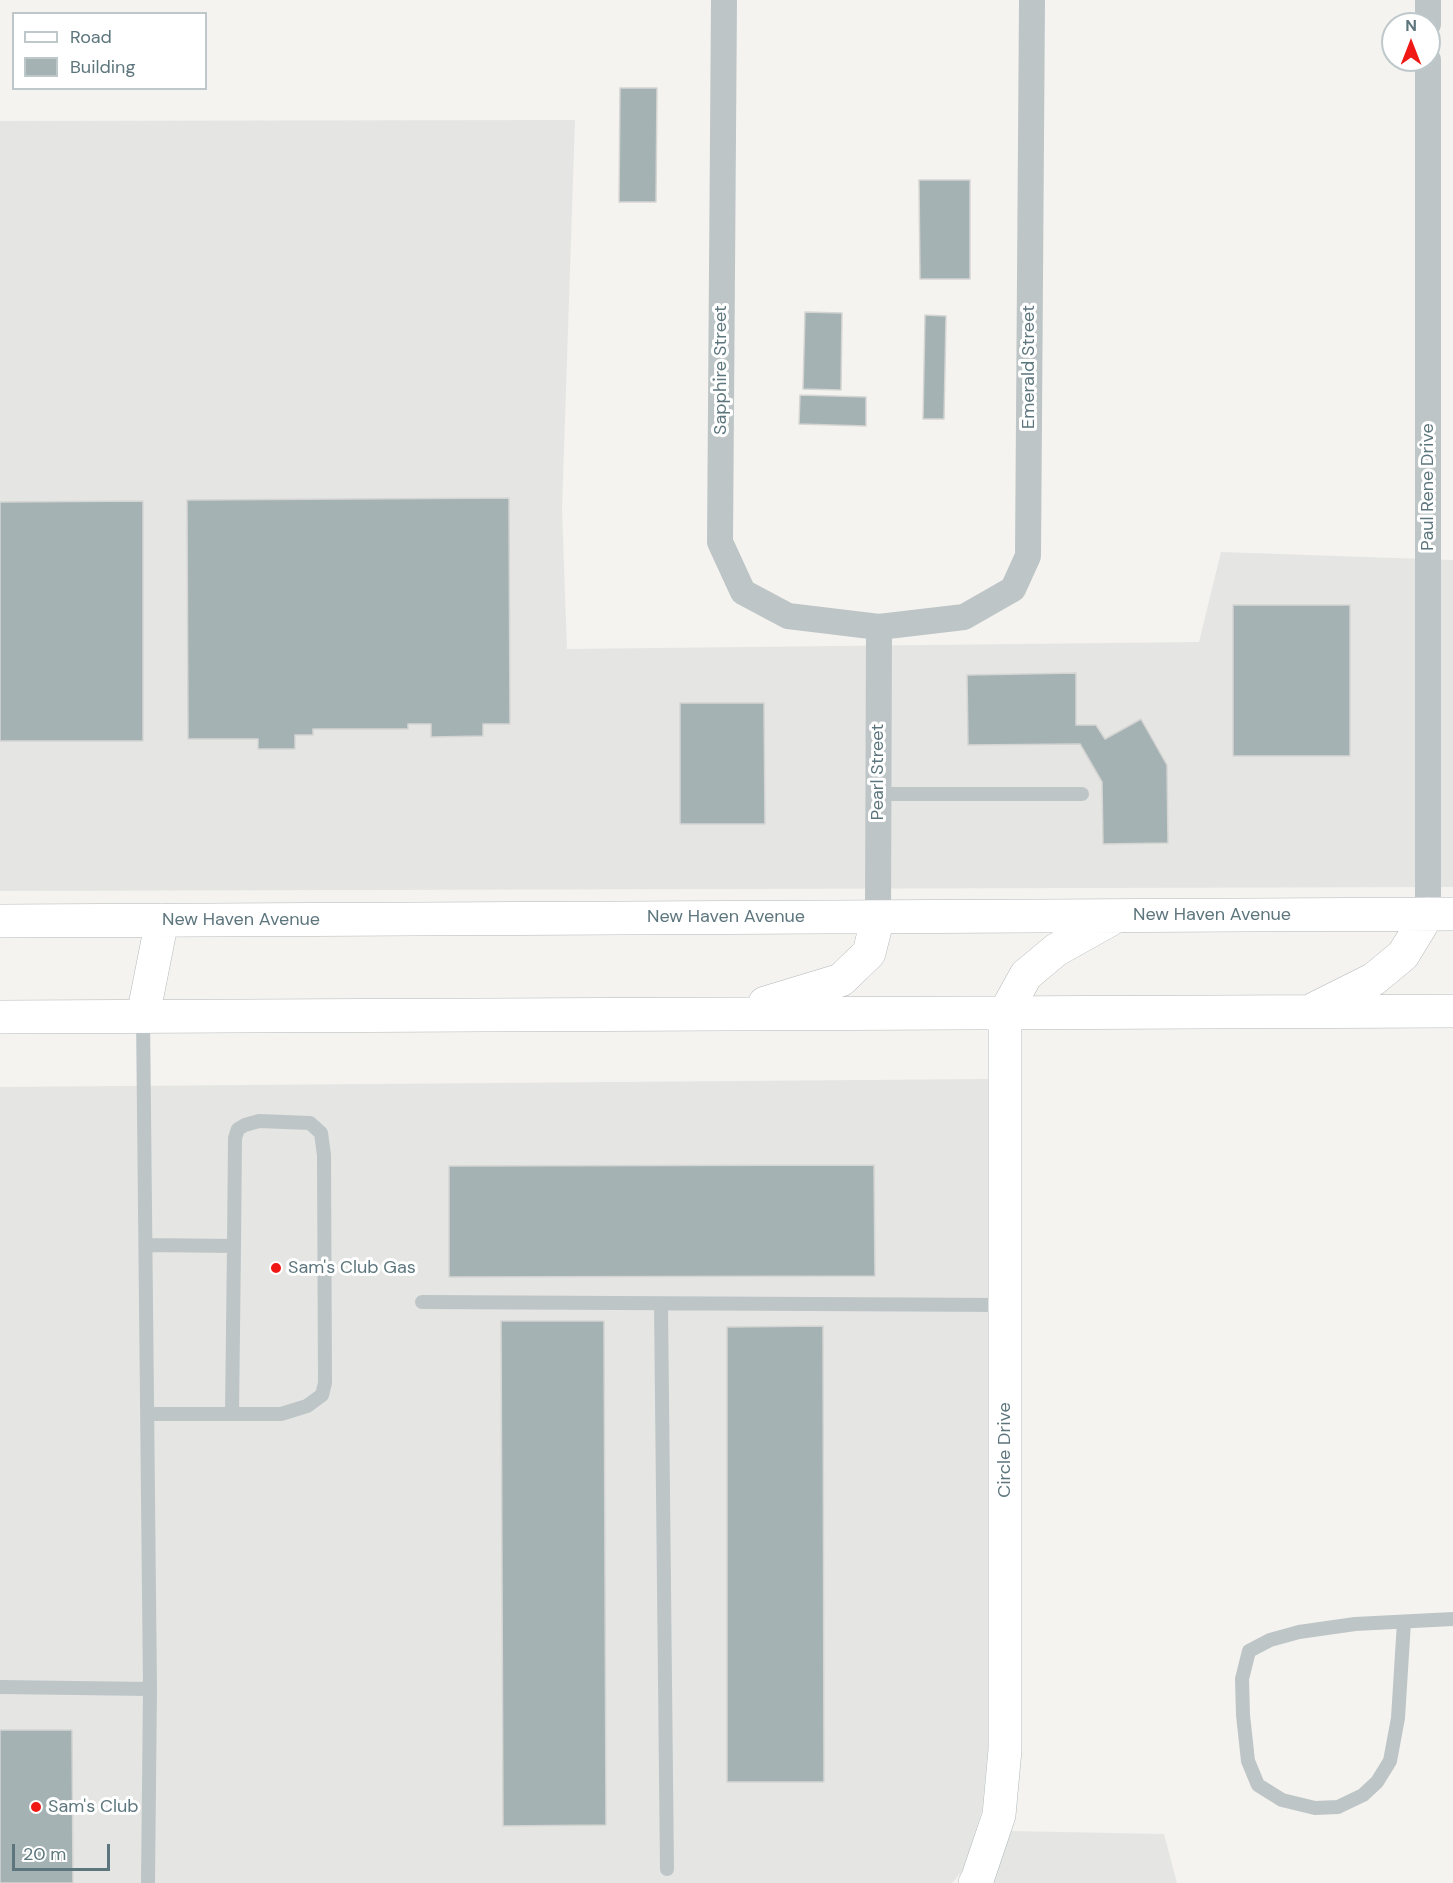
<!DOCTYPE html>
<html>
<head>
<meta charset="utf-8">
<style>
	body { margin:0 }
	#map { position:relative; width:1453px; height:1883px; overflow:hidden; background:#f4f3ef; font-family:"DM Sans",sans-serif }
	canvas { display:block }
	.legend { position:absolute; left:12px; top:12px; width:195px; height:78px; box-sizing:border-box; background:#fff; border:2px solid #bec8cb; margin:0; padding:8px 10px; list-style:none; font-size:18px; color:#5d767d }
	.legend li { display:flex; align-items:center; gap:12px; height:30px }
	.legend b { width:30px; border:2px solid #bec8cb }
	.north { position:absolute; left:1381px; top:12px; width:60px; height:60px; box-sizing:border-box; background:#fff; border:2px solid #bec8cb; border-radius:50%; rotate:0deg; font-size:16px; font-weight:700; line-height:24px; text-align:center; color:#5d767d }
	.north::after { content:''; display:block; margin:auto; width:21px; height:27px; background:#ef1815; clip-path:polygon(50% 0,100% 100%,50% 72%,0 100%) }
	.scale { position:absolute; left:12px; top:1844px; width:98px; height:27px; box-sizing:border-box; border:3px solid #5d767d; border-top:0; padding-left:8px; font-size:18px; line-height:21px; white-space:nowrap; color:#5d767d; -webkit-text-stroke:4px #fff; paint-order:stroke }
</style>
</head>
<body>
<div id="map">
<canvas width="1453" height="1883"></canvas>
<ul class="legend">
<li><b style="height:8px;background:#fff"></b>Road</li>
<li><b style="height:16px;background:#a5b2b4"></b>Building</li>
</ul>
<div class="north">N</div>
<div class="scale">20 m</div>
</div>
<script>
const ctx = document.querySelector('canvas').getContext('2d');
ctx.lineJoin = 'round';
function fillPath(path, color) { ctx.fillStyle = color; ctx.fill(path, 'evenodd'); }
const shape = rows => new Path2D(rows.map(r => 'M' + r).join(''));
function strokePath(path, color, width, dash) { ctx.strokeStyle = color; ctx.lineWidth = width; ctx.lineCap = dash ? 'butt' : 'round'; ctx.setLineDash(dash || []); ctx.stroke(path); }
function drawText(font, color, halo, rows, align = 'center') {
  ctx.font = font + ' "DM Sans",sans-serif'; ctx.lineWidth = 6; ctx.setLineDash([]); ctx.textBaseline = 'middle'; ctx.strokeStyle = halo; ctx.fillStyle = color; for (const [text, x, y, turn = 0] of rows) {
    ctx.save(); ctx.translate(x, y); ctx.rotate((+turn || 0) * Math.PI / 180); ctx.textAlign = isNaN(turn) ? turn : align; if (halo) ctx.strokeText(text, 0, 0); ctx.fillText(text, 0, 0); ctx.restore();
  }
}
fillPath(shape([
	[575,120,562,509,567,649,1199,642,1221,552,1453,560,1453,887,0,891,0,121],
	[988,1079,988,1749,982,1810,963,1870,952,1883,0,1883,0,1087],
	[1011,1831,1164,1834,1177,1883,993,1883]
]), '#e5e5e3');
const building = shape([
	[620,88,657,88,656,202,619,202,620,88],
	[919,180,970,180,970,279,920,279,919,180],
	[805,312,842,313,841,390,803,389,805,312],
	[925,315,946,316,944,419,923,419,925,315],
	[800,395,866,397,866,426,799,424,800,395],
	[509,498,510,724,483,724,483,736,431,737,431,724,408,724,408,729,313,729,313,735,295,735,295,749,258,749,258,739,188,739,187,500,509,498],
	[143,501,143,741,0,741,0,502,143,501],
	[1233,605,1350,605,1350,756,1233,756,1233,605],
	[1076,673,1076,725,1096,725,1105,739,1141,719,1167,765,1168,843,1103,844,1102,782,1080,744,968,745,967,675,1076,673],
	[680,703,764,703,765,824,680,824,680,703],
	[874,1165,875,1276,449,1277,449,1166,874,1165],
	[501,1321,604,1321,606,1825,503,1826,501,1321],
	[823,1326,824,1782,727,1782,727,1327,823,1326],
	[0,1730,72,1730,73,1883,0,1883,0,1730]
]);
fillPath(building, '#a5b2b4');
strokePath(building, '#d5d5d3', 1.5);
const secondary = shape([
	[975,1883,977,1880,999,1815,1005,1750,1005,1013]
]);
const primary = shape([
	[0,921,1453,914],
	[765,1003,841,980,869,953,878,917],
	[1314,1009,1374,979,1403,955,1428,914],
	[1005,1013,1026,975,1056,950,1113,918],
	[143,1016,162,920],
	[0,1017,1453,1011]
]);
strokePath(secondary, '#aeb7ba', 34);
strokePath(primary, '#b2b8ba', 34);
strokePath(shape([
	[878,794,1082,794],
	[143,1016,150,1689,148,1883],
	[146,1245,234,1246,232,1414],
	[422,1302,1005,1305],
	[661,1304,667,1869],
	[148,1414,281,1414,307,1406,322,1395,325,1383,324,1155,321,1133,310,1123,259,1121,245,1125,238,1129,235,1138,234,1246],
	[1404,1622,1398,1718,1390,1761,1377,1782,1363,1795,1338,1807,1315,1808,1282,1800,1258,1785,1248,1761,1243,1715,1242,1679,1249,1651,1270,1640,1299,1632,1355,1624,1453,1619],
	[0,1687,150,1689]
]), '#bec5c7', 14);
strokePath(shape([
	[724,0,720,542,743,592,788,616,879,627,964,617,1013,589,1028,556,1032,0],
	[1428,0,1428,24],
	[1428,60,1428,914],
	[878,917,879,627]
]), '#bec5c7', 26);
strokePath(secondary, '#fff', 33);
strokePath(primary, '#fff', 33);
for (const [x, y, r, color] of [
	[276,1268,6,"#ef1815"],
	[36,1807,6,"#ef1815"]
]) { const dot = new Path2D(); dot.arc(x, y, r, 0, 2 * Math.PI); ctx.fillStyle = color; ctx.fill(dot); strokePath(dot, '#fff', 2); }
drawText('18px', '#5d767d', '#fff', [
	["Emerald Street",1029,367,-90],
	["Sapphire Street",721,370,-90],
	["Paul Rene Drive",1428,487,-90],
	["Pearl Street",878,772,-90],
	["New Haven Avenue",1212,915],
	["New Haven Avenue",726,917],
	["New Haven Avenue",241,920],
	["Circle Drive",1005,1450,-90]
]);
drawText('18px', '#5d767d', '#fff', [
	["Sam's Club Gas",288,1268],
	["Sam's Club",48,1807]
], 'left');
</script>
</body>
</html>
